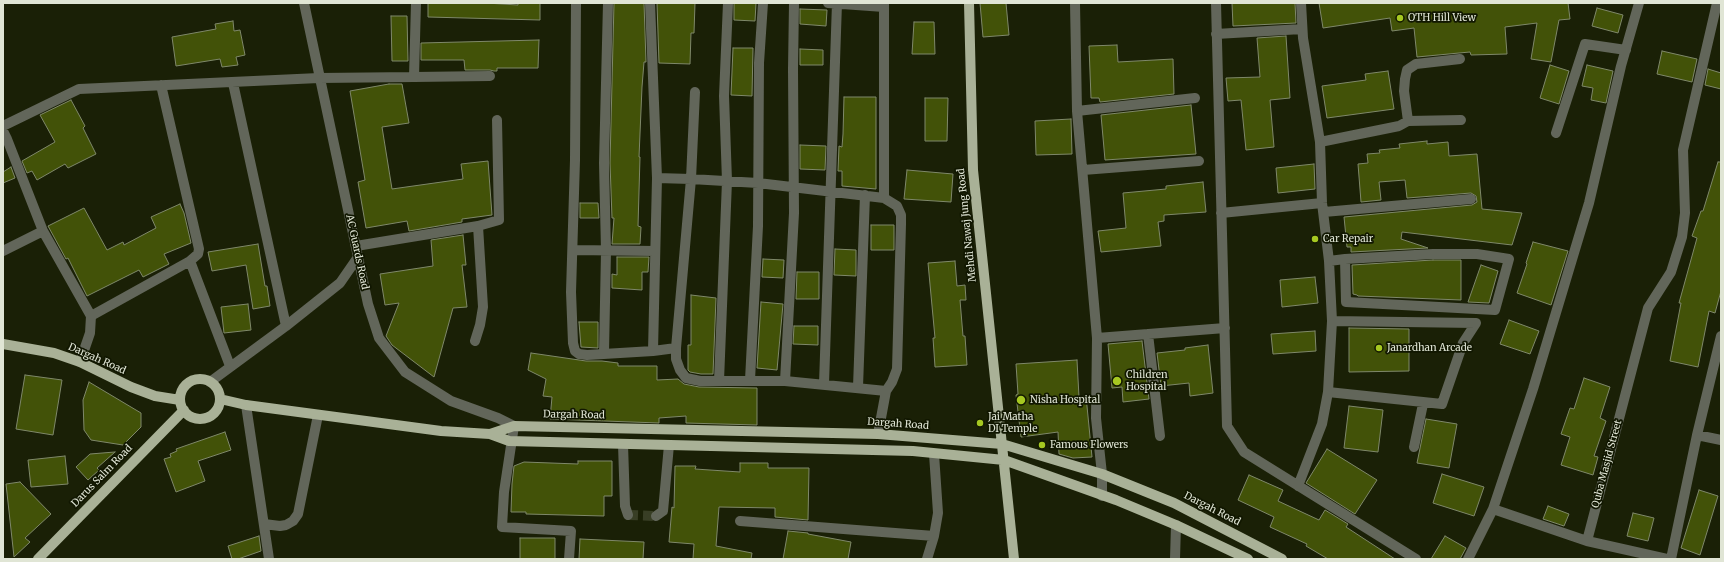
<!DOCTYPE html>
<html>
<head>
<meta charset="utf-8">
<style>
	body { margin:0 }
	#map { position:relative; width:1724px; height:562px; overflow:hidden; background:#1a2006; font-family:Merriweather,serif }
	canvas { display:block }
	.frame { position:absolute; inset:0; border:4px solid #e0e5d5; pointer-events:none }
</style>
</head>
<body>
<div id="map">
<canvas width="1724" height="562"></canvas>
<div class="frame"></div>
</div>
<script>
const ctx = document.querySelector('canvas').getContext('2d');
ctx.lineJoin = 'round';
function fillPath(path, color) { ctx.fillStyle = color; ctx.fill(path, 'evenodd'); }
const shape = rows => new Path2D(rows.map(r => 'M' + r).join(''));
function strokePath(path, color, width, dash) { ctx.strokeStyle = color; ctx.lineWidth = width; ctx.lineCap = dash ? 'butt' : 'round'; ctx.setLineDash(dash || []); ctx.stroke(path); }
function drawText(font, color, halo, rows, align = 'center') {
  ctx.font = font + ' Merriweather,serif'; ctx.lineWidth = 3.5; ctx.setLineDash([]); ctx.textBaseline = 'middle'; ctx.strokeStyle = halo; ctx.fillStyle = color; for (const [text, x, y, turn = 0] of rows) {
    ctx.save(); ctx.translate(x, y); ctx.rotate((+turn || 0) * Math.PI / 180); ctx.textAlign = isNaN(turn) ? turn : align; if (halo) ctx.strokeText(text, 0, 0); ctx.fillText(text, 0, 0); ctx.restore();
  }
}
const building = shape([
	[428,3,486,3,518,5,518,3,540,3,540,20,428,17,428,3],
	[614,3,644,3,646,62,644,62,642,87,639,157,640,157,638,226,641,227,640,244,612,244,614,218,612,218,610,163,614,3],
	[657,3,695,3,694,33,691,33,690,64,659,63,657,3],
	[734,3,756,3,755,21,734,20,734,3],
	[980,3,1006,3,1009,35,983,37,980,3],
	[1232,3,1295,3,1296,23,1233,26,1232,3],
	[1319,3,1568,3,1570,19,1559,20,1551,62,1531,59,1537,23,1505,27,1507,54,1471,55,1470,52,1459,53,1417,57,1414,28,1392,31,1390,18,1323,28,1319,3],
	[1597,8,1623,15,1618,33,1592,26,1597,8],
	[800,9,827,10,826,26,800,24,800,9],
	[391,16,407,16,408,61,392,61,391,16],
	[233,21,234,31,240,30,245,55,236,57,238,65,222,67,220,59,176,66,172,37,216,29,215,24,233,21],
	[914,22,934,22,935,54,912,54,914,22],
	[1286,36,1290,98,1270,100,1274,147,1246,150,1241,100,1228,101,1226,78,1260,77,1257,38,1286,36],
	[539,40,538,68,497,68,497,71,494,71,490,70,465,70,464,60,421,60,421,43,539,40],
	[1117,45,1118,62,1173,59,1174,94,1100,102,1099,98,1091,98,1089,46,1117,45],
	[733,48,753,48,752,96,731,95,733,48],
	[800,49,823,50,823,65,800,65,800,49],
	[1662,51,1697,59,1692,82,1657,74,1662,51],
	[1550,65,1569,71,1559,104,1540,98,1550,65],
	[1587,65,1613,71,1606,103,1591,100,1593,88,1582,86,1587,65],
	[1708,69,1721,73,1721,89,1705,85,1708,69],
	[1388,71,1394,109,1327,118,1322,86,1366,80,1365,74,1388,71],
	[389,84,402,84,409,123,382,127,392,189,463,179,461,164,488,161,492,215,462,219,462,222,409,231,407,221,366,228,358,182,365,180,350,91,389,84],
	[844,97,876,97,876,189,842,186,842,171,838,171,839,146,842,147,843,134,844,97],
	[925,98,948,98,947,141,925,141,925,98],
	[71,100,85,126,83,128,96,154,68,168,65,164,37,180,32,171,27,173,22,161,55,142,40,115,71,100],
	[1191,105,1196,154,1105,160,1101,115,1191,105],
	[1071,119,1072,154,1036,155,1035,121,1071,119],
	[1427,141,1427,144,1448,142,1449,156,1477,154,1482,209,1522,213,1512,245,1402,232,1401,239,1428,248,1351,252,1351,247,1347,247,1344,217,1472,205,1477,202,1476,196,1471,193,1407,198,1405,180,1379,182,1381,200,1361,202,1358,164,1368,163,1367,154,1380,153,1379,150,1400,148,1399,144,1427,141],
	[800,145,826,146,825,170,800,169,800,145],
	[1718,162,1721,162,1721,291,1715,313,1709,311,1698,367,1670,361,1681,303,1679,303,1697,238,1692,236,1701,211,1703,211,1718,162],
	[1314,164,1315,189,1278,193,1276,168,1314,164],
	[11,167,15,178,3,183,3,172,11,167],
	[907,170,953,174,951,202,904,199,907,170],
	[1203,182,1206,212,1164,215,1164,221,1158,222,1161,246,1101,252,1098,231,1126,228,1123,193,1166,189,1166,186,1203,182],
	[580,203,598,203,599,218,580,218,580,203],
	[180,204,184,213,191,243,164,254,169,264,143,277,139,270,87,296,68,258,66,259,48,226,84,208,107,250,123,242,124,245,156,228,151,217,180,204],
	[871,225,894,225,894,250,871,250,871,225],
	[463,235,466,265,462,265,467,307,453,308,434,377,392,345,386,336,399,303,385,305,380,274,433,266,431,240,463,235],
	[1533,242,1568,251,1551,305,1517,293,1527,264,1526,263,1533,242],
	[258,244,265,286,267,286,270,306,253,309,246,265,212,271,208,252,258,244],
	[835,249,856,250,856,276,834,275,835,249],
	[617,257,649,257,648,272,642,272,642,290,612,288,612,274,617,275,617,257],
	[763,259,784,260,783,278,762,277,763,259],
	[1433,260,1461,260,1461,300,1358,296,1357,295,1353,294,1352,265,1433,260],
	[955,261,957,286,965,285,966,300,960,300,963,336,965,336,967,365,935,367,933,338,935,338,928,263,955,261],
	[1481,265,1498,271,1489,303,1468,302,1481,265],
	[797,272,819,272,819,299,796,299,797,272],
	[1315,277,1318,303,1282,307,1280,280,1315,277],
	[691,295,716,298,713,374,701,374,690,372,688,370,688,345,691,345,691,295],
	[761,302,783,304,777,370,757,368,761,302],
	[248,304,251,330,224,333,221,307,248,304],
	[1509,320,1539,331,1530,354,1500,344,1509,320],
	[579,322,598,322,598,348,581,347,579,322],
	[794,326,818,326,818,345,793,344,794,326],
	[1349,328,1409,329,1409,371,1349,372,1349,328],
	[1315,331,1316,351,1273,354,1271,334,1315,331],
	[1142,341,1149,399,1123,402,1122,387,1112,388,1108,344,1142,341],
	[1208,345,1213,393,1190,396,1189,383,1161,386,1157,353,1185,350,1185,348,1208,345],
	[531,353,586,361,602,361,618,363,618,366,657,366,657,380,678,379,684,384,699,387,757,388,757,425,686,423,686,416,659,418,659,423,550,419,552,397,543,396,546,379,528,370,531,353],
	[1077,360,1079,397,1086,396,1092,457,1073,458,1059,454,1058,432,1021,437,1016,395,1018,394,1016,364,1077,360],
	[25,375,62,380,53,435,16,429,25,375],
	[1584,378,1610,387,1600,418,1606,421,1594,456,1598,457,1593,475,1561,465,1570,437,1561,434,1570,408,1574,409,1584,378],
	[89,382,141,413,141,427,123,445,91,440,84,430,83,400,89,382],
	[1349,406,1383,410,1378,452,1344,448,1349,406],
	[1426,419,1457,424,1449,468,1417,463,1426,419],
	[225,432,231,450,198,461,205,481,176,492,164,459,171,457,170,454,177,451,176,449,225,432],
	[1327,449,1377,480,1355,514,1306,483,1327,449],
	[115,452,97,468,99,470,88,480,76,467,90,454,115,452],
	[65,456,68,484,31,487,28,460,65,456],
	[578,461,612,461,612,496,604,496,604,516,526,514,526,512,511,512,512,484,514,466,524,462,578,464,578,461],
	[740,463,768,463,768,468,809,468,808,520,775,517,775,508,719,507,716,546,752,553,751,559,693,559,694,544,669,542,672,507,674,508,675,466,696,466,695,469,740,472,740,463],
	[1442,474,1484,487,1474,516,1433,503,1442,474],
	[1249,475,1283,490,1278,501,1319,520,1325,510,1348,524,1346,527,1395,559,1328,559,1306,546,1307,544,1270,527,1274,517,1238,500,1249,475],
	[20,482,51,514,25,538,30,542,14,557,6,484,20,482],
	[1699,490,1718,496,1700,555,1681,548,1699,490],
	[1548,506,1569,514,1564,526,1543,519,1548,506],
	[1633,513,1654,518,1648,541,1627,536,1633,513],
	[788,531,808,533,808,534,851,542,848,559,783,559,788,531],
	[259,536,261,551,238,559,232,559,228,546,259,536],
	[1445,536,1466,548,1460,559,1431,559,1445,536],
	[520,538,555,538,555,559,520,559,520,538],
	[580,539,644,542,643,559,579,559,580,539]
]);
fillPath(building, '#425208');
strokePath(building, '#7f886a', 1);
strokePath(shape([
	[628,515,656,516]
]), '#383e25', 10, [10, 5]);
strokePath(shape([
	[304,3,368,304,379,338,405,372,451,401,498,418,514,426,504,492,502,527,571,531,569,559],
	[576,3,575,160,571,292,573,343,575,351,579,354,587,355,653,351],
	[650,3,657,178,653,351,676,348],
	[828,3,884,7],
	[1075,3,1077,111,1097,338,1096,418,1102,474,1102,496],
	[1216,3,1227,426,1244,452,1416,559],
	[1216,34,1302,29],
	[414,77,490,76],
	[233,83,286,326],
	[161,85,199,249,198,254,190,261,230,366],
	[695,92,691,179,676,348,676,359,680,370,686,378,700,381,785,381,886,391],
	[1077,111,1195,98],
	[1408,121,1404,91,1405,79,1407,70,1416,64,1460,59],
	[3,126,79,89,319,78,414,77,416,3],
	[3,131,7,139,43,231,91,316,90,333,80,362],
	[1556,133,1585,44,1626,50],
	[1320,142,1399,126,1408,121,1461,120],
	[1083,170,1199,161],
	[657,178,691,179,758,183,884,198],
	[1324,212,1471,199],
	[1221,213,1322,203],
	[356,246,478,226,499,220,497,120],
	[573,250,655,251],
	[3,251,43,231],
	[1329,261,1345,259,1433,254,1477,254,1509,259,1495,310,1346,302,1345,259],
	[91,316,190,261],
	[1148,334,1160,436],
	[1097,338,1225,328],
	[475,341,480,325,483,307,478,226],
	[604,353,606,251,604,163,608,3],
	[750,380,758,226,759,63,763,3],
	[719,381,727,181,724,96,728,3],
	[785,381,794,213,793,69,794,3],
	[210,382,286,326,340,283,358,257],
	[824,384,837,3],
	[858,387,865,195],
	[1328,392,1442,404,1463,343,1476,323,1332,321],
	[246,405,269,559],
	[878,434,886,391,892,382,897,369,901,224,901,215,897,206,884,198,884,3],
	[1697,435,1721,440],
	[623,444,625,506,628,515],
	[1414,447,1423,404],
	[1298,486,1322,424,1328,392,1332,321,1329,261,1322,203,1320,142,1303,38,1301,3],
	[1493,509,1587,541],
	[656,516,663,511,669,445],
	[740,521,934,536],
	[264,524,280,526,286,525,293,521,298,514,318,415],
	[927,559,934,536,938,513,934,454],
	[1175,559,1176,525],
	[1468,559,1493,509,1533,389,1589,203,1621,66,1639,3],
	[1667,559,1587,541,1648,308,1671,272,1682,237,1685,213,1683,150,1717,3],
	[1671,559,1697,435,1721,336]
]), '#62665a', 10);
strokePath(shape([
	[969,3,973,170,1014,559],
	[3,344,54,353,80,362,131,387,155,396,180,400],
	'180 399a20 20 0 1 1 40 0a20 20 0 1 1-40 0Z',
	[220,399,246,405,441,431,490,434,509,441,913,451,1004,460,1116,500,1176,525,1248,559],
	[490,434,514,426,878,434,1002,444,1102,474,1174,503,1282,559],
	[38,559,184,410]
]), '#a9b197', 10);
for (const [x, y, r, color] of [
	[1400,18,4,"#a6c821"],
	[1315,239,4,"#a6c821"],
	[1379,348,4,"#a6c821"],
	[1117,381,5,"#a6c821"],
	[1021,400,5,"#a6c821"],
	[980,423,4,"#a6c821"],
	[1042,445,4,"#a6c821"]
]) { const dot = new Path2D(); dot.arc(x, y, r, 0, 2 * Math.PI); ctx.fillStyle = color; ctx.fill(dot); strokePath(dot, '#111701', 1.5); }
drawText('10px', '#e0e5d5', '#111701', [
	["OTH Hill View",1408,18],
	["Car Repair",1323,239],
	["Janardhan Arcade",1387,348],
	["Children",1126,375],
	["Hospital",1126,387],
	["Nisha Hospital",1030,400],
	["Jai Matha",988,417],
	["DI Temple",988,429],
	["Famous Flowers",1050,445]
], 'left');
drawText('10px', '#e0e5d5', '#111701', [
	["Mehdi Nawaj Jung Road",967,225,-96],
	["AC Guards Road",357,252,78],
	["Dargah Road",97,359,24],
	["Dargah Road",574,415,1],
	["Dargah Road",898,424,4],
	["Quba Masjid Street",1607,464,-75],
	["Darus Salm Road",102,476,-46],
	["Dargah Road",1212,509,27]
]);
</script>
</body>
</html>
